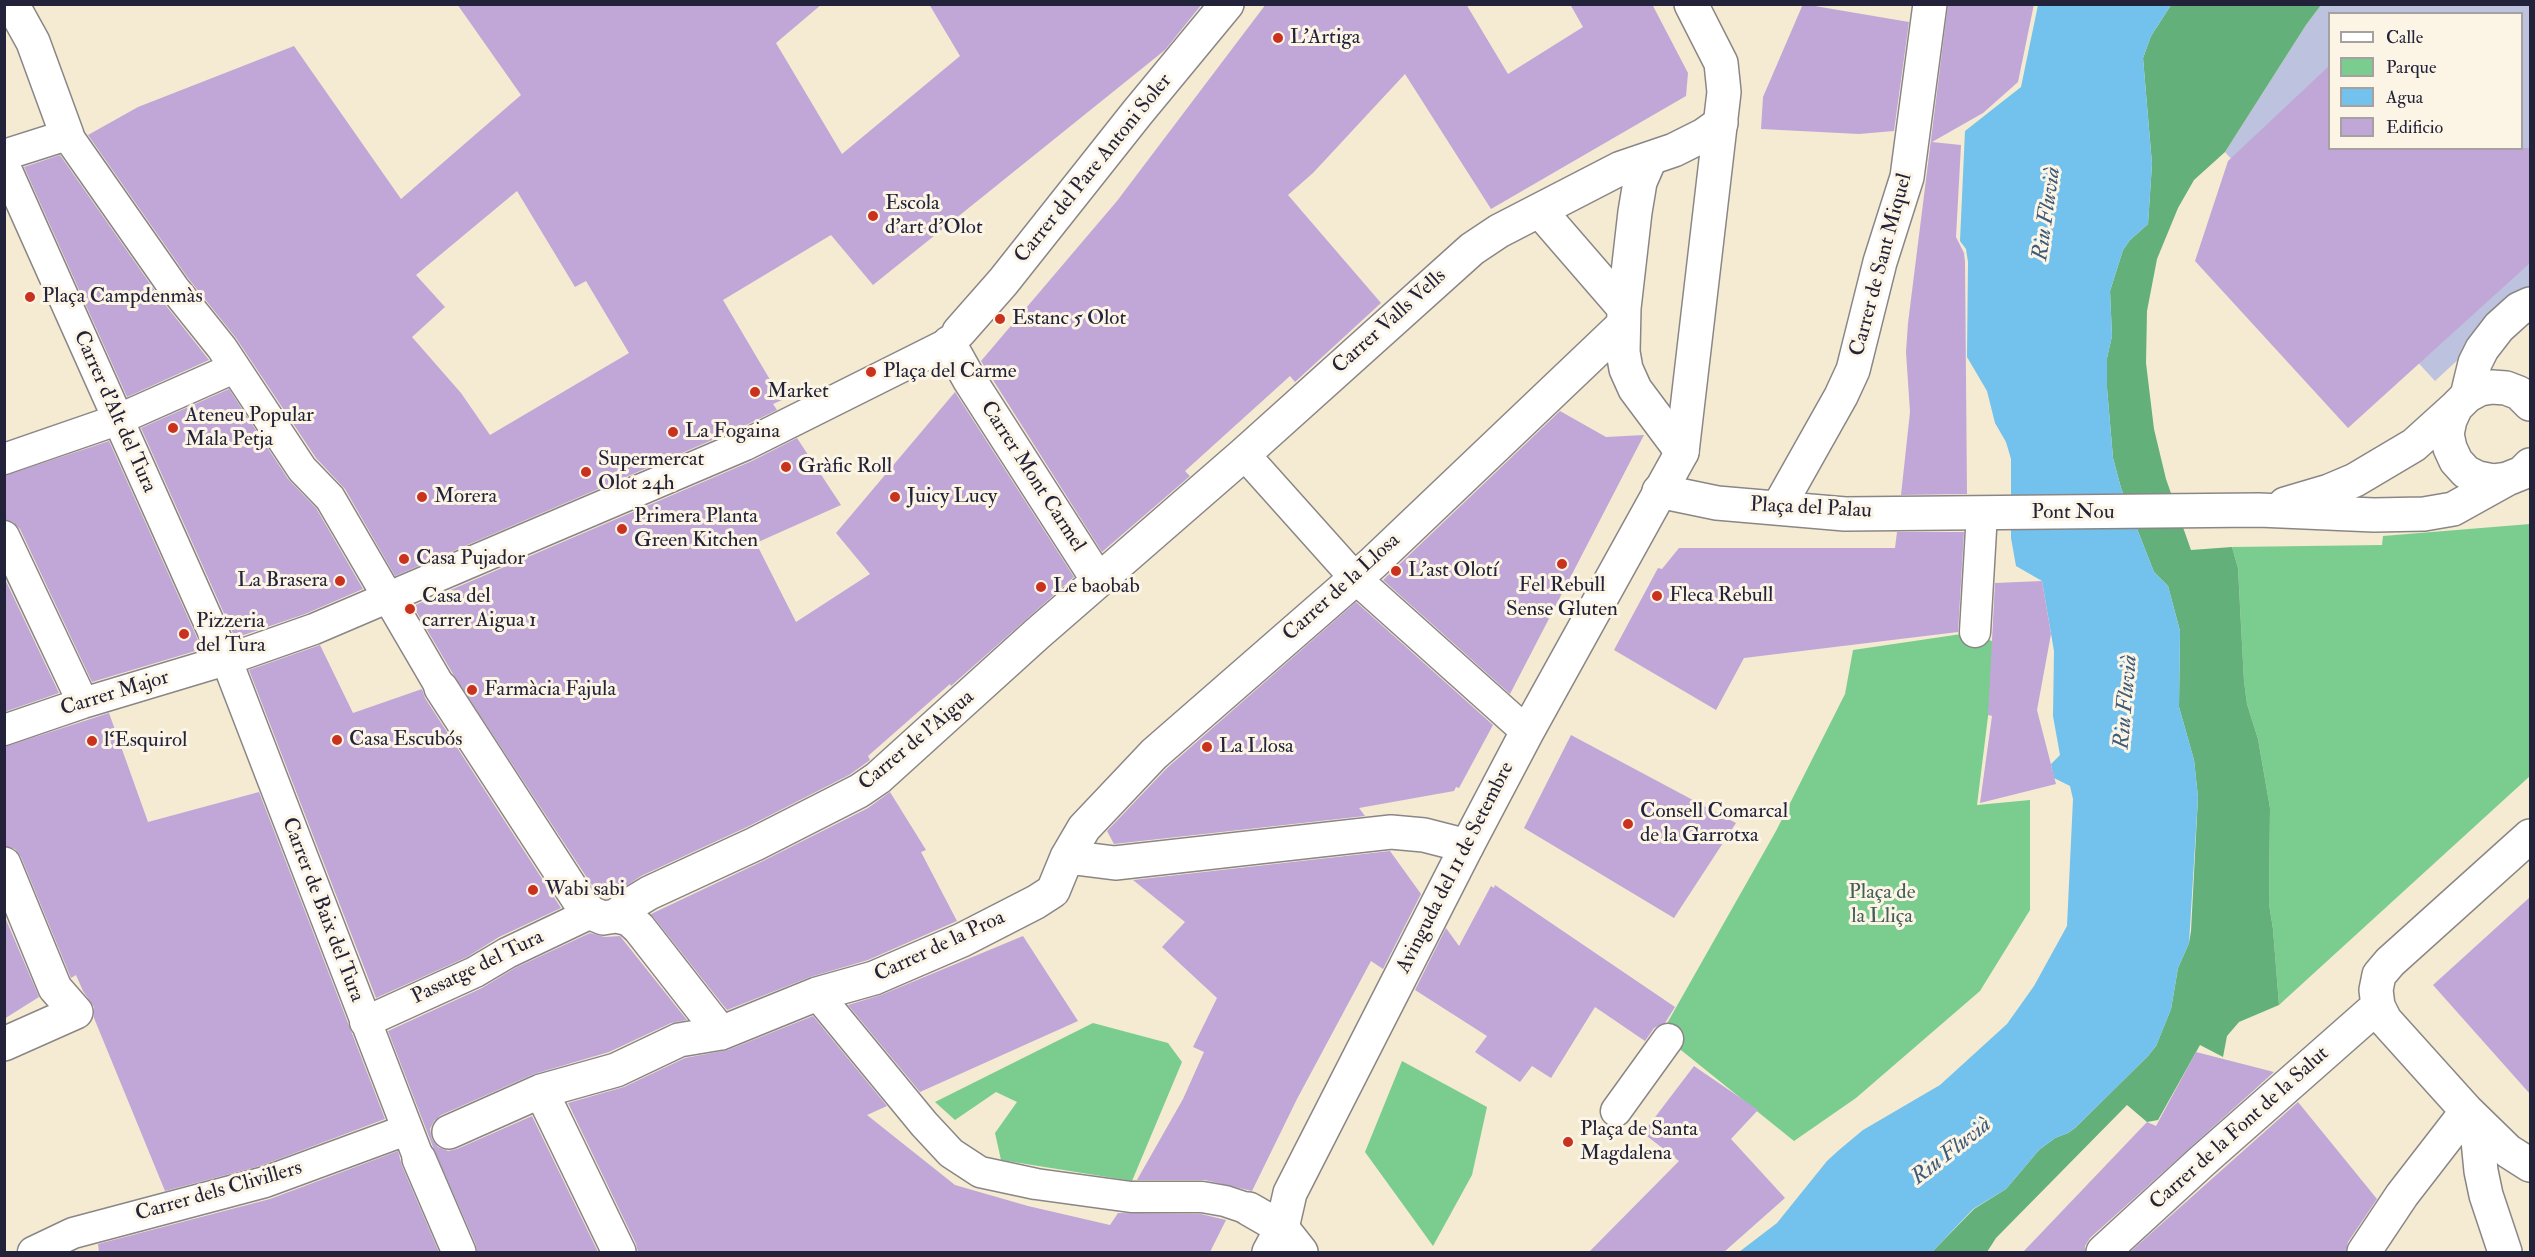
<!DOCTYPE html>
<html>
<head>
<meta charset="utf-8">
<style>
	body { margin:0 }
	#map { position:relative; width:2535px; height:1257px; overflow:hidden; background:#f4ebd2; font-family:"IM FELL Double Pica",serif }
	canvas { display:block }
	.frame { position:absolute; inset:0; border:6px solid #22223b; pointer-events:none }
	.legend { position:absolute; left:2328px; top:12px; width:195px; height:138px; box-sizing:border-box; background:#fcf5e5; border:2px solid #a5a1a1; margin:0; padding:8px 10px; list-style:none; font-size:18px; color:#22223b }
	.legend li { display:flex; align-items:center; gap:12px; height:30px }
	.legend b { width:30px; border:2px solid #a5a1a1 }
</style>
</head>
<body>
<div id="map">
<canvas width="2535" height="1257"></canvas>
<div class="frame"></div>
<ul class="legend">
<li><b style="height:8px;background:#fff"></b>Calle</li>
<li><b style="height:16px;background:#7bcd8f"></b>Parque</li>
<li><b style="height:16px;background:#73c1ed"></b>Agua</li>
<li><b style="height:16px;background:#c0a7d8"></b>Edificio</li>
</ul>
</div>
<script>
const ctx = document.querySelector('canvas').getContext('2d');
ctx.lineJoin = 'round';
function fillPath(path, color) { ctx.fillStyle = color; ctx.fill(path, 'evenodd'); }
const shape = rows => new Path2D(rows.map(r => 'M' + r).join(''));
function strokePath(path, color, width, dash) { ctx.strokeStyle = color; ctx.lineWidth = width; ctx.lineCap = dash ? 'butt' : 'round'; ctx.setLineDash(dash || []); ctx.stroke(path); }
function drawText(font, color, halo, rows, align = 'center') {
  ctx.font = font + ' "IM FELL Double Pica",serif'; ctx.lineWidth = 6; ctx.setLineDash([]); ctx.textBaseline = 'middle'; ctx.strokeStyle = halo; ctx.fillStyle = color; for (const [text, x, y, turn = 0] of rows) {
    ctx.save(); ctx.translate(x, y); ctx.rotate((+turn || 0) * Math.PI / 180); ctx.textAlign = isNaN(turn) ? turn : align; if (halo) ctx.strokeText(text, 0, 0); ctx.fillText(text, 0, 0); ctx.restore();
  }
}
fillPath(shape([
	[2321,5,2530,5,2530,293,2435,381,2225,152,2306,25],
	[2330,14,2522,14,2522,148,2330,148]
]), '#bdc3de');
fillPath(shape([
	[2530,524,2530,776,2279,1005,2273,929,2269,904,2270,808,2258,739,2247,704,2244,681,2238,568,2232,547,2382,545,2383,536],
	[1975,632,1997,644,1977,805,2030,800,2030,910,1980,991,1856,1098,1794,1141,1661,1034,1776,831,1845,694,1853,650],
	[1093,1023,1168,1043,1182,1062,1132,1181,1001,1160,995,1133,1017,1102,996,1092,955,1120,935,1102],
	[1402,1061,1487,1107,1472,1175,1433,1246,1365,1152]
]), '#7bcd8f');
fillPath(shape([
	[2171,5,2321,5,2306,25,2225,152,2194,180,2178,208,2157,259,2147,311,2146,363,2154,429,2166,479,2191,550,2232,547,2238,568,2244,681,2247,704,2258,739,2270,808,2269,904,2273,929,2279,1005,2239,1022,2227,1036,2223,1057,2200,1045,2158,1120,2147,1122,2127,1105,1996,1238,1987,1252,1932,1252,1974,1209,2006,1189,2039,1150,2055,1138,2068,1133,2075,1128,2148,1056,2156,1046,2171,1009,2178,968,2189,943,2191,931,2198,797,2194,760,2179,707,2180,631,2168,586,2154,572,2121,488,2113,458,2107,388,2107,358,2112,336,2110,291,2123,250,2130,240,2148,224,2152,164,2143,58,2151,36]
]), '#64b07a');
fillPath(shape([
	[2038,5,2171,5,2151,36,2143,58,2152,164,2148,224,2130,240,2123,250,2110,291,2112,336,2107,358,2107,388,2113,458,2121,488,2154,572,2168,586,2180,631,2179,707,2194,760,2198,797,2189,943,2178,968,2171,1009,2156,1046,2148,1056,2075,1128,2068,1133,2055,1138,2039,1150,2006,1189,1973,1209,1932,1252,1739,1252,1777,1223,1827,1161,1839,1150,1863,1130,1940,1085,2007,1024,2034,986,2067,926,2073,799,2070,786,2054,778,2051,764,2060,755,2053,716,2054,651,2042,581,2016,566,2011,538,2011,459,2006,442,1995,423,1987,391,1967,357,1968,262,1966,249,1960,241,1965,131,2021,87]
]), '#73c1ed');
fillPath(shape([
	[457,4,822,4,776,43,842,154,960,56,929,4,1202,4,1165,50,873,285,831,235,723,300,782,400,773,404,777,410,738,429,395,576,345,489,316,458,236,338,188,278,88,135,138,107,294,46,401,199,521,95],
	[517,191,575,287,586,281,629,353,490,435,461,393,412,337,445,307,416,275],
	[1266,4,1466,4,1508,74,1583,27,1570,4,1652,4,1688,73,1686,96,1491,209,1405,74,1313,173,1288,195,1381,303,1295,382,1290,376,1185,471,1190,476,1102,552,981,361,1117,201],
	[1803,4,1909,22,1894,131,1859,134,1761,129,1763,97],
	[1948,4,2034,4,2018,82,1983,113,1932,142,1961,145,1956,237,1964,253,1965,262,1967,494,1901,495,1910,412,1906,352,1908,323],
	[2330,65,2330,148,2530,148,2530,263,2348,428,2195,261,2228,161],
	[60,155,160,298,209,360,127,397,24,167],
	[229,389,288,479,316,508,363,589,305,614,235,638,141,428],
	[955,392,1074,577,951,686,950,684,868,756,870,760,866,763,849,775,747,827,641,876,608,898,602,897,595,890,453,674,413,606,752,461,797,438,841,505,756,543,796,622,870,574,836,533],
	[1560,411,1606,437,1644,435,1510,694,1383,580],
	[109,441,202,649,92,682,20,529,13,522,4,519,4,476],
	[1897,532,1964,532,1958,632,1744,658,1716,710,1614,650,1658,568,1662,569,1679,548,1895,548],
	[4,577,59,693,4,712],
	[2042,581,2051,634,2037,710,2056,784,1980,803,1992,716,1988,715,1995,583],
	[1356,602,1493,725,1459,788,1456,787,1454,791,1359,808,1365,816,1114,844,1107,831,1167,768],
	[320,645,353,713,422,689,425,698,561,908,499,937,467,957,376,998,249,670],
	[109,713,148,822,259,792,385,1119,260,1166,165,1191,94,1018,94,1007,83,991,76,975,71,978,21,857,15,849,4,846,4,747],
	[1571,735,1736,823,1674,918,1524,828],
	[890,792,926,850,921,852,957,921,868,960,810,977,727,1010,651,914,763,861,868,808],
	[1390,851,1421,894,1383,969,1371,961,1297,1099,1252,1191,1205,1180,1137,1180,1183,1099,1204,1052,1193,1047,1217,998,1162,947,1185,922,1133,880],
	[1495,885,1675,1007,1665,1023,1654,1028,1645,1041,1595,1007,1551,1078,1532,1066,1520,1082,1475,1052,1487,1036,1415,990,1446,928,1459,946,1491,886,1494,888],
	[2530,897,2530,1094,2433,985],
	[4,915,39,997,4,1019],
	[590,933,605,937,620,936,687,1020,671,1023,609,1052,534,1074,441,1115,434,1121,430,1129,432,1139,438,1147,448,1151,457,1149,532,1116,598,1252,477,1252,476,1245,433,1147,388,1031,482,988,515,968],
	[1023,936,1078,1021,920,1092,848,1005,881,995],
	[813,1016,887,1106,867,1115,955,1185,1028,1206,1110,1225,1118,1213,1201,1214,1226,1220,1210,1252,638,1252,636,1244,568,1103,624,1087,685,1058,728,1050],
	[2196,1052,2274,1072,2090,1238,2085,1246,2085,1252,2023,1252,2147,1122,2156,1126],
	[1694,1066,1758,1110,1731,1139,1785,1198,1724,1252,1589,1252,1679,1161,1643,1133],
	[2298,1102,2377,1199,2348,1242,2346,1252,2130,1252],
	[398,1151,402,1166,439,1252,99,1252,98,1244,270,1199]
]), '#c0a7d8');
const pedestrian = shape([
	[4,155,67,135,174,288,222,348,302,469,330,498,441,688],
	[4,164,232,674,419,1159],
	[1244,454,1355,578,1527,732],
	[4,459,117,420,234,368],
	[4,536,83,703],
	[1975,632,1982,513],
	[4,730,83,703,226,660,314,629,745,445,949,343,959,332],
	[817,994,924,1124,951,1153,980,1172,1036,1184,1131,1197,1202,1197,1225,1201,1249,1209],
	[365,1022,475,972,507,953,591,913],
	[1616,1111,1668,1039],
	[33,1252,73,1233,265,1182,406,1130]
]);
const minor = shape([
	[12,4,33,42,67,135],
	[1650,159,1640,182,1635,212,1624,308,1623,352,1626,369,1635,389,1682,452],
	[1540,211,1624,308],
	[959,332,1003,282,1137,113,1227,4],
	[949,343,969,379,1098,580],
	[2467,396,2475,363,2482,349,2499,327,2519,309,2530,304],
	[2530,404,2519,393,2506,388,2492,387,2480,389,2467,396,2456,407,2450,420,2447,434,2450,448,2456,461,2466,472,2478,478,2493,481,2507,479,2522,473,2530,465],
	[1659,491,1717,503,1845,514,2259,510,2374,515,2424,514,2453,509,2507,479],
	[2285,504,2329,491,2355,480,2414,445,2456,407],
	[1778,508,1841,396,1853,370,1880,262,1907,177,1930,4],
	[441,688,580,902,591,913,603,918,616,916,629,919,639,928,721,1033],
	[2530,836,2390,962,2379,975,2376,990,2378,1006,2385,1020,2467,1111,2508,1151,2530,1165],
	[1067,857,1115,863,1391,832,1424,835,1467,846],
	[4,864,55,988,76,1012,4,1044],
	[616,916,631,904,649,893,755,844,859,791,878,778,1037,634,1244,454,1472,249,1499,231,1621,168,1674,150,1704,135,1721,123],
	[541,1091,619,1252],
	[2476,1120,2481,1171,2486,1195,2505,1252],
	[449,1132,541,1091,616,1070,679,1040,721,1033,817,994,874,978,962,940,1036,902,1053,891,1067,857,1084,828,1154,754,1373,563,1623,325],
	[419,1159,459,1252],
	[1249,1209,1282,1228,1301,1252],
	[2103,1252,2201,1162,2378,1006],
	[2364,1252,2402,1195,2467,1111]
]);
const secondary = shape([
	[1269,1252,1282,1228,1290,1193,1467,846,1527,732,1682,452,1724,92,1721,63,1691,4]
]);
strokePath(pedestrian, '#8b8686', 33);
strokePath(minor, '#8b8686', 36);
strokePath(secondary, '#8b8686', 36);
strokePath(pedestrian, '#fff', 30);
strokePath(minor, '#fff', 33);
strokePath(secondary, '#fff', 33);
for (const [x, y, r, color] of [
	[1278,38,6,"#c8321e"],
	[873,216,6,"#c8321e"],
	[30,297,6,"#c8321e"],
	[1000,319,6,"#c8321e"],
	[871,372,6,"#c8321e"],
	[755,392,6,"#c8321e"],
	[173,428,6,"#c8321e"],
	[673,432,6,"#c8321e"],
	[786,467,6,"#c8321e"],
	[586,472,6,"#c8321e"],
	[422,497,6,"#c8321e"],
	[895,497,6,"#c8321e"],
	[622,529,6,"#c8321e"],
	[404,559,6,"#c8321e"],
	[1562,564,6,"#c8321e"],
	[1396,571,6,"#c8321e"],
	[340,581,6,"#c8321e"],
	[1041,587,6,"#c8321e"],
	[1657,596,6,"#c8321e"],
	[410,609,6,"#c8321e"],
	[184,634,6,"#c8321e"],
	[472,690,6,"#c8321e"],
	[337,740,6,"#c8321e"],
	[92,741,6,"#c8321e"],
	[1207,747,6,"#c8321e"],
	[1628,824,6,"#c8321e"],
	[533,890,6,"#c8321e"],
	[1568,1142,6,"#c8321e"]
]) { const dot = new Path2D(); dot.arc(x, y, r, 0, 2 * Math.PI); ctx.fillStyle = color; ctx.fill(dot); strokePath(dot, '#fcf5e5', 2); }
drawText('21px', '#22223b', '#fcf5e5', [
	["L'Artiga",1290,38],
	["Escola",885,204],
	["d'art d'Olot",885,228],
	["Plaça Campdenmàs",42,297],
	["Estanc 5 Olot",1012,319],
	["Plaça del Carme",883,372],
	["Market",767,392],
	["Ateneu Popular",185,416],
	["Mala Petja",185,440],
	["La Fogaina",685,432],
	["Supermercat",598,460],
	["Olot 24h",598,484],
	["Gràfic Roll",798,467],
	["Morera",434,497],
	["Juicy Lucy",907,497],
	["Primera Planta",634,517],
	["Green Kitchen",634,541],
	["Casa Pujador",416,559],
	["L'ast Olotí",1408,571],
	["La Brasera",328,581,"right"],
	["Fel Rebull",1562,586,"center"],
	["Sense Gluten",1562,610,"center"],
	["Le baobab",1053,587],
	["Fleca Rebull",1669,596],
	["Casa del",422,597],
	["carrer Aigua 1",422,621],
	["Pizzeria",196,622],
	["del Tura",196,646],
	["Farmàcia Fajula",484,690],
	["Casa Escubós",349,740],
	["l‘Esquirol",104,741],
	["La Llosa",1219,747],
	["Consell Comarcal",1640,812],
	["de la Garrotxa",1640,836],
	["Wabi sabi",545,890],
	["Plaça de Santa",1580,1130],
	["Magdalena",1580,1154]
], 'left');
drawText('21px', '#22223b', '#fcf5e5', [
	["Carrer del Pare Antoni Soler",1094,169,-51],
	["Carrer de Sant Miquel",1882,265,-75],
	["Carrer Valls Vells",1390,322,-42],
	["Carrer d'Alt del Tura",114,412,66],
	["Carrer Mont Carmel",1032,477,57],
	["Plaça del Palau",1811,509,3],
	["Pont Nou",2073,513],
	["Carrer de la Llosa",1342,588,-42],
	["Carrer Major",115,694,-17],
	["Carrer de l'Aigua",917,741,-40],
	["Avinguda del 11 de Setembre",1456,868,-63],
	["Carrer de Baix del Tura",322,910,69],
	["Carrer de la Proa",940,947,-25],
	["Passatge del Tura",478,968,-26],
	["Carrer de la Font de la Salut",2240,1129,-42],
	["Carrer dels Clivillers",219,1192,-16]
]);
drawText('21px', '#415e58', '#fcf5e5', [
	["Plaça de",1882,893],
	["la Lliça",1882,917]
]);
drawText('italic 22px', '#3e5a79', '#fcf5e5', [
	["Riu Fluvià",2048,214,-82],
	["Riu Fluvià",2127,702,-85],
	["Riu Fluvià",1952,1152,-38]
]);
</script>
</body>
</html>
